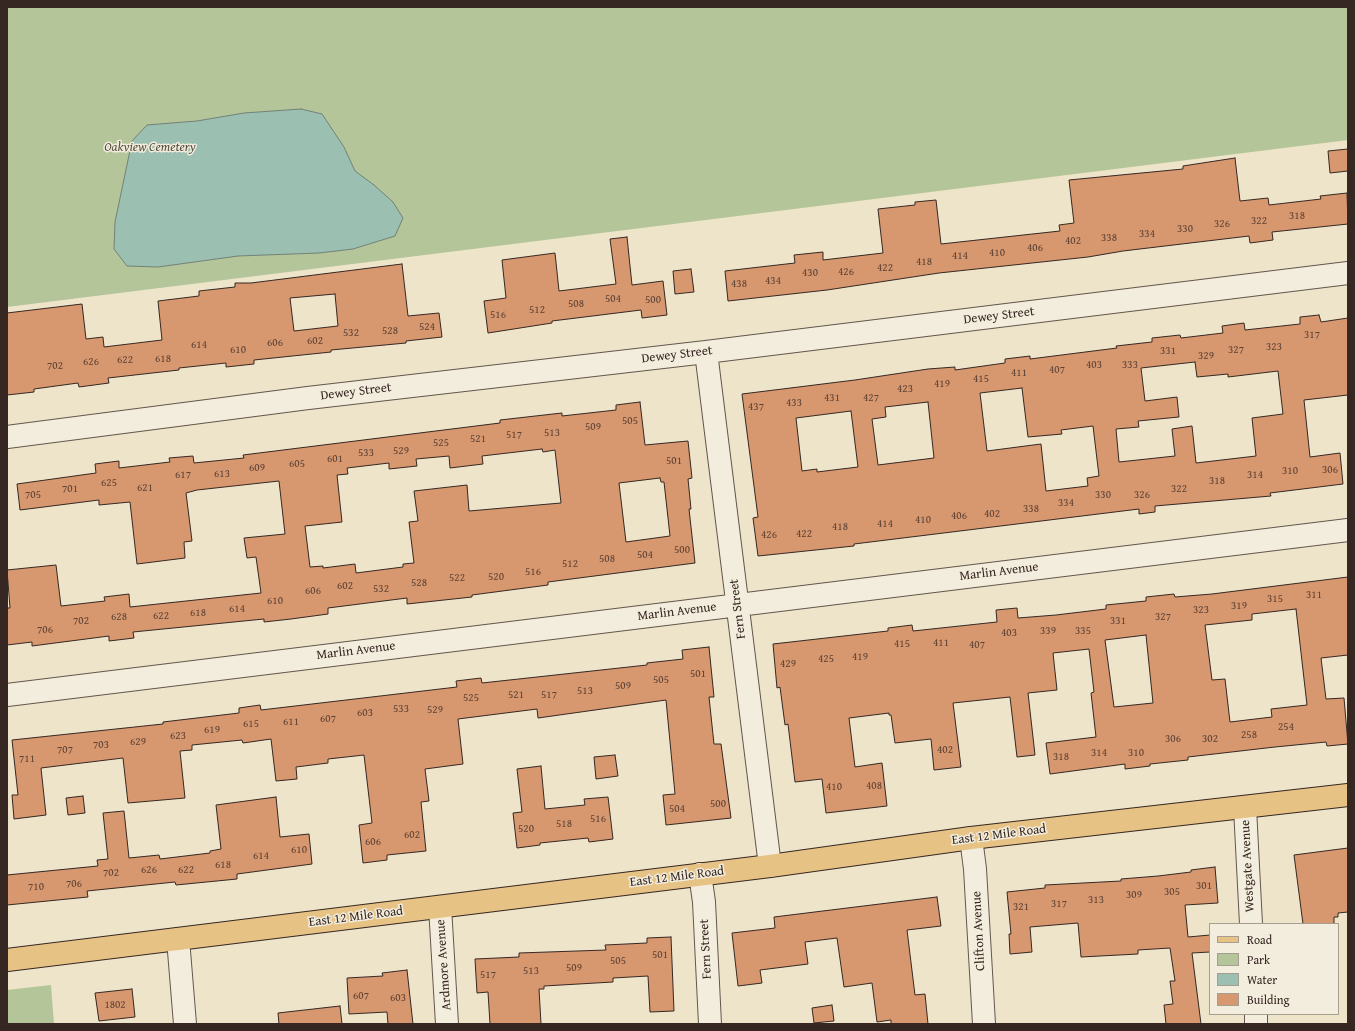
<!DOCTYPE html>
<html>
<head>
<meta charset="utf-8">
<style>
	body { margin:0 }
	#map { position:relative; width:1355px; height:1031px; overflow:hidden; background:#ede4ca; font-family:"Gentium Book Plus",serif }
	canvas { display:block }
	.frame { position:absolute; inset:0; border:8px solid #362722; pointer-events:none }
	.legend { position:absolute; left:1209px; top:923px; width:130px; height:92px; box-sizing:border-box; background:#f3eddd; border:1px solid #a79e92; margin:0; padding:5px 7px; list-style:none; font-size:12px; color:#362722 }
	.legend li { display:flex; align-items:center; gap:8px; height:20px }
	.legend b { width:20px; border:1px solid #a79e92 }
</style>
</head>
<body>
<div id="map">
<canvas width="1355" height="1031"></canvas>
<div class="frame"></div>
<ul class="legend">
<li><b style="height:5px;background:#e6c285"></b>Road</li>
<li><b style="height:11px;background:#b4c59a"></b>Park</li>
<li><b style="height:11px;background:#9bbfb0"></b>Water</li>
<li><b style="height:11px;background:#d7976f"></b>Building</li>
</ul>
</div>
<script>
const ctx = document.querySelector('canvas').getContext('2d');
ctx.lineJoin = 'round';
function fillPath(path, color) { ctx.fillStyle = color; ctx.fill(path, 'evenodd'); }
const shape = rows => new Path2D(rows.map(r => 'M' + r).join(''));
function strokePath(path, color, width, dash) { ctx.strokeStyle = color; ctx.lineWidth = width; ctx.lineCap = dash ? 'butt' : 'round'; ctx.setLineDash(dash || []); ctx.stroke(path); }
function drawText(font, color, halo, rows, align = 'center') {
  ctx.font = font + ' "Gentium Book Plus",serif'; ctx.lineWidth = 3; ctx.setLineDash([]); ctx.textBaseline = 'middle'; ctx.strokeStyle = halo; ctx.fillStyle = color; for (const [text, x, y, turn = 0] of rows) {
    ctx.save(); ctx.translate(x, y); ctx.rotate((+turn || 0) * Math.PI / 180); ctx.textAlign = isNaN(turn) ? turn : align; if (halo) ctx.strokeText(text, 0, 0); ctx.fillText(text, 0, 0); ctx.restore();
  }
}
fillPath(shape([
	[7,7,1348,7,1348,140,7,307],
	[51,985,54,1024,7,1024,7,990]
]), '#b4c59a');
const water = shape([
	[301,109,322,114,344,147,355,171,374,185,393,202,403,218,395,236,353,249,319,253,238,256,158,267,127,266,114,249,115,222,132,141,147,125,197,121,244,113,301,109]
]);
fillPath(water, '#9bbfb0');
strokePath(water, '#738277', 1);
const building = shape([
	[1348,149,1348,171,1330,173,1328,151,1348,149],
	[1235,158,1240,201,1268,198,1269,205,1321,199,1320,196,1347,193,1348,224,1272,232,1273,240,1250,243,1249,236,1123,251,1088,257,939,273,827,290,728,301,725,271,795,263,794,255,823,252,823,260,883,253,878,209,915,205,915,202,936,200,941,244,1060,231,1059,225,1074,223,1069,180,1183,169,1183,166,1235,158],
	[627,237,632,285,663,281,667,315,642,318,641,310,552,321,552,323,488,333,484,301,506,298,502,260,555,253,559,291,616,284,610,239,627,237],
	[402,264,408,316,439,313,442,337,406,341,406,343,331,350,331,352,254,360,254,364,226,367,226,363,179,368,179,370,108,378,109,383,79,387,78,383,34,389,34,392,7,395,7,313,82,304,86,339,103,337,104,347,162,340,158,301,199,296,199,291,235,287,235,283,251,283,402,264],
	[335,294,338,326,294,331,290,298,335,294],
	[691,269,694,292,675,294,673,271,691,269],
	[1319,315,1321,322,1348,318,1348,395,1304,400,1310,457,1340,453,1343,484,1270,493,1271,496,1155,506,1155,512,1139,514,1139,509,854,544,854,546,758,556,753,518,758,517,742,394,855,380,928,369,955,367,955,370,1005,363,1005,359,1030,356,1030,359,1117,348,1116,346,1152,342,1152,338,1180,335,1181,338,1223,333,1222,326,1244,323,1245,330,1300,324,1300,317,1319,315],
	[1195,362,1197,377,1228,374,1228,377,1278,371,1283,414,1252,418,1256,456,1196,463,1192,426,1172,429,1175,456,1119,462,1116,429,1139,427,1138,421,1179,417,1177,397,1145,401,1141,368,1195,362],
	[1022,388,1028,437,1062,434,1061,430,1093,426,1099,476,1087,478,1088,486,1046,491,1041,444,987,451,980,393,1022,388],
	[928,402,934,458,878,465,872,419,886,417,885,407,928,402],
	[851,411,858,467,817,472,817,469,802,471,796,418,851,411],
	[640,402,645,445,688,441,692,478,688,479,691,509,689,509,695,563,548,582,548,585,472,595,472,597,407,604,407,598,328,608,328,614,291,619,264,622,264,619,133,632,134,638,109,641,109,636,32,646,32,642,7,645,7,608,10,608,7,570,56,565,61,606,105,601,104,597,129,594,130,607,261,593,256,557,247,558,244,538,285,534,279,481,197,490,186,493,192,541,184,542,185,558,137,564,130,502,99,505,99,500,20,510,17,484,96,473,95,464,119,461,119,468,170,462,169,458,193,456,194,463,244,458,243,455,500,423,500,420,562,413,562,416,616,410,616,405,640,402],
	[542,449,543,452,555,450,561,503,469,511,467,485,414,491,418,521,409,522,414,563,403,564,403,567,356,573,355,564,323,568,323,566,310,567,305,526,342,522,337,475,348,474,347,468,389,463,389,469,417,466,416,459,449,456,450,468,483,464,482,456,542,449],
	[660,478,661,482,664,482,670,536,626,542,619,483,660,478],
	[1348,577,1348,655,1321,658,1326,699,1344,698,1348,744,1327,746,1326,742,1275,747,1188,757,1188,760,1150,764,1150,766,1125,769,1125,764,1050,774,1046,743,1096,737,1091,693,1094,692,1089,649,1053,653,1057,690,1028,693,1035,755,1017,757,1010,697,953,703,961,767,934,770,931,739,895,743,891,715,889,715,889,713,849,718,855,767,882,763,887,806,826,813,822,779,795,782,788,724,785,725,780,687,777,688,773,644,888,631,888,628,912,625,913,631,997,622,996,610,1017,608,1018,618,1056,615,1106,609,1106,605,1146,601,1146,597,1174,594,1175,597,1212,594,1348,577],
	[1296,609,1307,705,1271,709,1272,717,1230,722,1225,679,1212,680,1205,625,1252,620,1252,614,1296,609],
	[1146,635,1153,703,1114,707,1105,640,1146,635],
	[709,647,714,697,709,697,714,744,721,744,731,818,666,825,663,795,675,794,666,700,538,718,537,709,458,719,463,764,425,769,429,801,421,802,426,851,387,855,387,860,363,863,359,825,372,823,364,755,328,759,328,763,296,767,297,779,276,781,271,739,243,743,242,740,192,745,192,750,180,751,185,798,128,803,123,758,41,768,46,815,14,819,12,795,18,795,12,740,163,724,163,722,239,713,239,708,260,705,261,710,457,687,456,681,481,678,482,683,647,665,647,663,683,659,682,650,709,647],
	[615,755,618,776,596,779,594,757,615,755],
	[541,766,545,809,585,805,584,799,608,797,613,839,589,842,588,838,540,843,540,845,517,848,513,813,522,812,517,769,541,766],
	[83,796,85,813,68,815,66,798,83,796],
	[276,797,280,837,309,834,312,864,237,874,237,879,176,885,175,882,87,891,88,897,7,905,7,875,98,866,97,860,108,859,103,813,124,811,129,858,159,855,160,859,210,853,210,851,221,849,216,805,276,797],
	[1348,848,1348,912,1338,913,1338,917,1334,917,1334,924,1303,924,1294,855,1348,848],
	[1215,867,1218,903,1185,905,1188,937,1210,935,1210,952,1192,953,1201,1024,1166,1024,1164,1005,1173,1004,1170,981,1175,981,1170,948,1138,950,1138,954,1081,957,1078,923,1030,927,1032,952,1010,954,1009,934,1011,934,1007,892,1045,888,1045,885,1121,881,1121,879,1158,876,1191,872,1191,870,1215,867],
	[937,897,941,926,907,930,915,995,925,994,928,1024,891,1024,891,1020,877,1022,872,983,844,987,837,938,805,942,808,964,760,970,762,983,738,986,732,933,775,928,774,917,937,897],
	[671,937,674,1011,650,1012,648,976,613,978,613,982,544,986,544,989,539,989,541,1024,490,1024,488,992,477,993,475,959,519,957,519,953,606,950,605,945,647,943,647,938,671,937],
	[407,970,413,1024,388,1024,387,1012,349,1014,347,978,383,976,382,973,407,970],
	[132,989,135,1017,99,1021,95,993,132,989],
	[832,1005,834,1021,814,1023,812,1008,832,1005],
	[340,1006,342,1024,279,1024,278,1013,340,1006]
]);
fillPath(building, '#d7976f');
strokePath(building, '#362722', 1);
const minor = shape([
	[706,352,770,866],
	[7,437,308,398,706,352,1348,273],
	[7,695,1348,530],
	[1245,808,1251,924],
	[971,838,975,869,984,1024],
	[700,874,704,902,710,1024],
	[440,907,447,1024],
	[178,939,185,1024],
	[1256,1014,1256,1024]
]);
const major = shape([
	[7,960,770,866,971,838,1348,795]
]);
strokePath(minor, '#64564c', 24);
strokePath(major, '#362722', 24);
strokePath(minor, '#f3eddd', 22);
strokePath(major, '#e6c285', 22);
drawText('11px', '#5e4335', null, [
	["318",1297,216],
	["322",1259,221],
	["326",1222,224],
	["330",1185,229],
	["334",1147,234],
	["338",1109,238],
	["402",1073,241],
	["406",1035,248],
	["410",997,253],
	["414",960,256],
	["418",924,262],
	["422",885,268],
	["426",846,272],
	["430",810,273],
	["434",773,281],
	["438",739,284],
	["504",613,299],
	["500",653,300],
	["508",576,304],
	["512",537,310],
	["516",498,315],
	["524",427,327],
	["528",390,331],
	["532",351,333],
	["317",1312,335],
	["602",315,341],
	["606",275,343],
	["614",199,345],
	["323",1274,347],
	["610",238,350],
	["327",1236,350],
	["331",1168,351],
	["329",1206,356],
	["618",163,359],
	["622",125,360],
	["626",91,362],
	["403",1094,365],
	["333",1130,365],
	["702",55,366],
	["407",1057,370],
	["411",1019,373],
	["415",981,379],
	["419",942,384],
	["423",905,389],
	["431",832,398],
	["427",871,398],
	["433",794,403],
	["437",756,407],
	["505",630,421],
	["509",593,427],
	["513",552,433],
	["517",514,435],
	["521",478,439],
	["525",441,443],
	["529",401,451],
	["533",366,453],
	["601",335,459],
	["501",674,461],
	["605",297,464],
	["609",257,468],
	["306",1330,470],
	["310",1290,471],
	["613",222,474],
	["617",183,475],
	["314",1255,475],
	["318",1217,481],
	["625",109,483],
	["621",145,488],
	["701",70,489],
	["322",1179,489],
	["705",33,495],
	["330",1103,495],
	["326",1142,495],
	["334",1066,503],
	["338",1031,509],
	["402",992,514],
	["406",959,516],
	["410",923,520],
	["414",885,524],
	["418",840,527],
	["422",804,534],
	["426",769,535],
	["500",682,550],
	["504",645,555],
	["508",607,559],
	["512",570,564],
	["516",533,572],
	["520",496,577],
	["522",457,578],
	["528",419,583],
	["602",345,586],
	["532",381,589],
	["606",313,591],
	["311",1314,595],
	["315",1275,599],
	["610",275,601],
	["319",1239,606],
	["614",237,609],
	["323",1201,610],
	["618",198,613],
	["622",161,616],
	["628",119,617],
	["327",1163,617],
	["702",81,621],
	["331",1118,621],
	["706",45,630],
	["339",1048,631],
	["335",1083,631],
	["403",1009,633],
	["411",941,643],
	["415",902,644],
	["407",977,645],
	["419",860,657],
	["425",826,659],
	["429",788,664],
	["501",698,674],
	["505",661,680],
	["509",623,686],
	["513",585,691],
	["521",516,695],
	["517",549,695],
	["525",471,698],
	["533",401,709],
	["529",435,710],
	["603",365,713],
	["607",328,719],
	["611",291,722],
	["615",251,724],
	["254",1286,727],
	["619",212,730],
	["258",1249,735],
	["623",178,736],
	["306",1173,739],
	["302",1210,739],
	["629",138,742],
	["703",101,745],
	["707",65,750],
	["402",945,750],
	["314",1099,753],
	["310",1136,753],
	["318",1061,757],
	["711",27,759],
	["408",874,786],
	["410",834,787],
	["500",718,804],
	["504",677,809],
	["516",598,819],
	["518",564,824],
	["520",526,829],
	["602",412,835],
	["606",373,842],
	["610",299,850],
	["614",261,856],
	["618",223,865],
	["626",149,870],
	["622",186,870],
	["702",111,873],
	["706",74,884],
	["301",1204,886],
	["710",36,887],
	["305",1172,892],
	["309",1134,895],
	["313",1096,900],
	["317",1059,904],
	["321",1021,907],
	["501",660,955],
	["505",618,961],
	["509",574,968],
	["513",531,971],
	["517",488,975],
	["607",361,996],
	["603",398,998],
	["1802",115,1005]
]);
drawText('italic 13px', '#564e40', '#f3eddd', [
	["Oakview Cemetery",150,148]
]);
drawText('13px', '#362722', '#f3eddd', [
	["Dewey Street",999,316,-7],
	["Dewey Street",677,355,-7],
	["Dewey Street",356,392,-7],
	["Marlin Avenue",999,572,-7],
	["Fern Street",738,609,-97],
	["Marlin Avenue",677,612,-7],
	["Marlin Avenue",356,651,-7],
	["East 12 Mile Road",999,835,-7],
	["Westgate Avenue",1248,866,-93],
	["East 12 Mile Road",677,877,-7],
	["East 12 Mile Road",356,917,-7],
	["Clifton Avenue",979,931,-93],
	["Fern Street",706,949,-93],
	["Ardmore Avenue",444,965,-94]
]);
</script>
</body>
</html>
